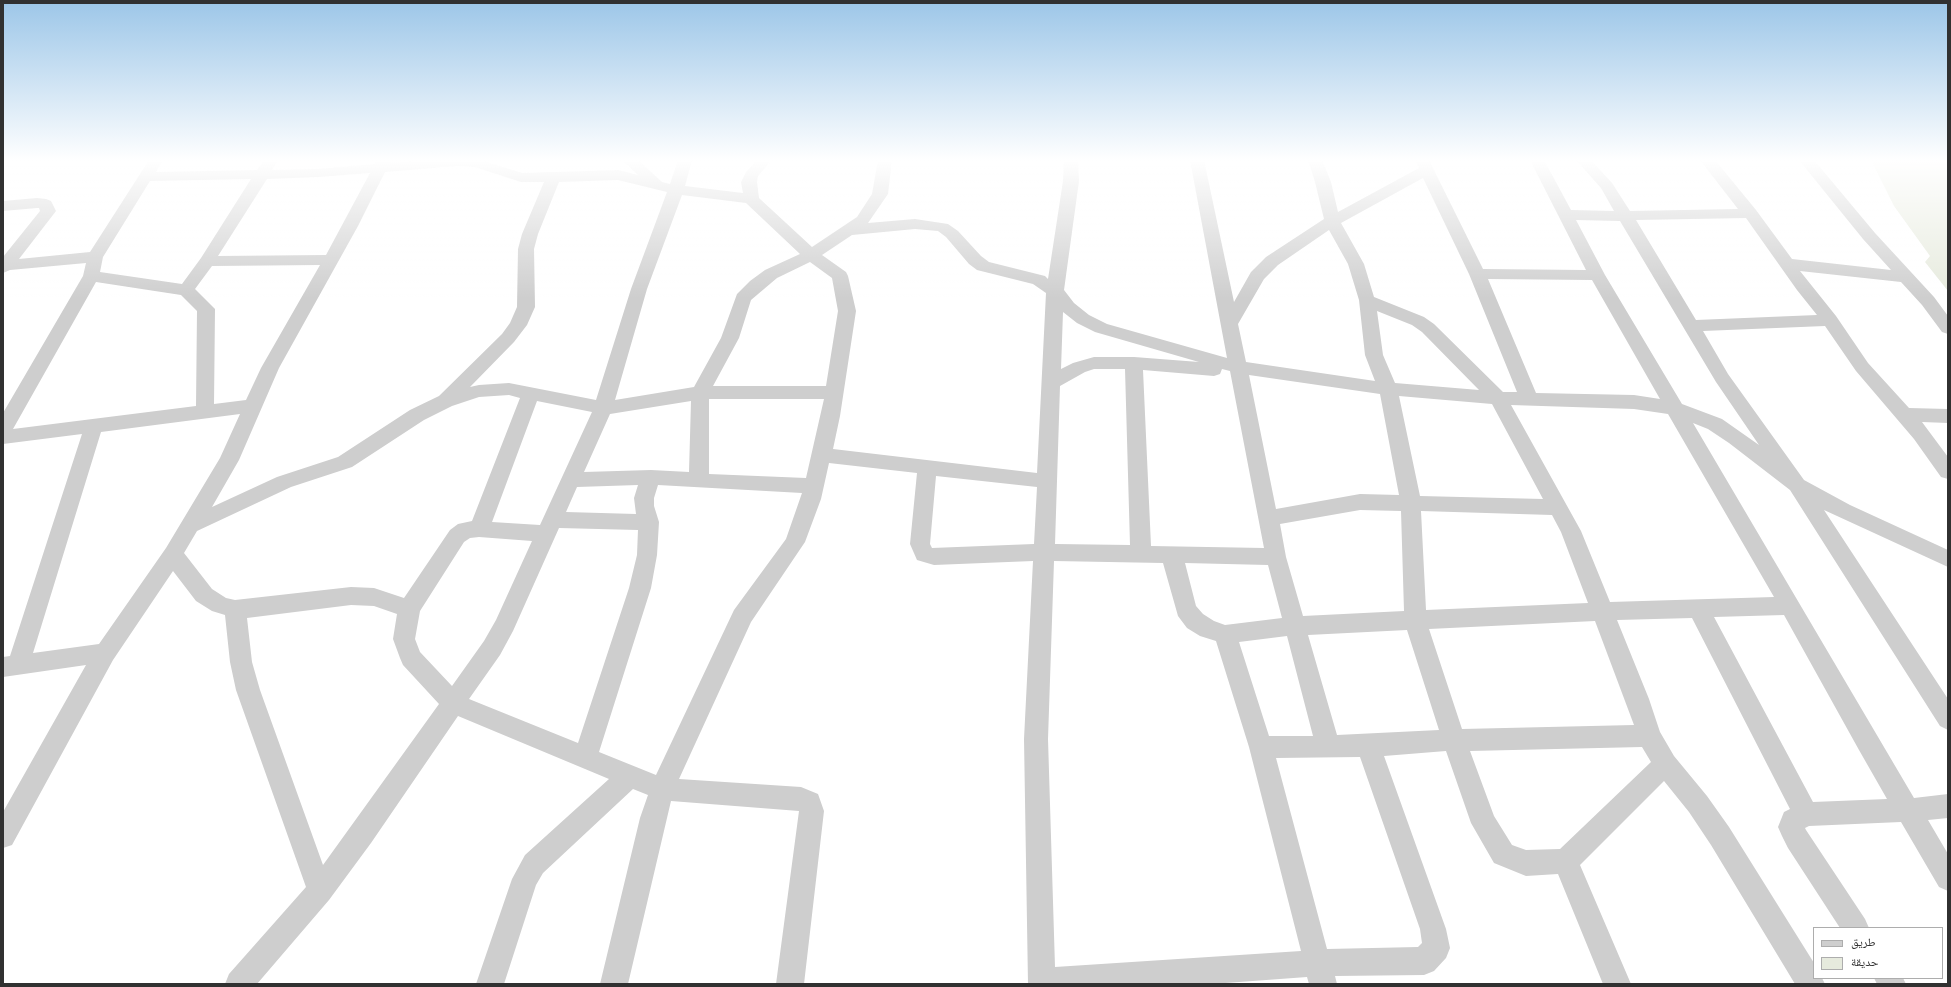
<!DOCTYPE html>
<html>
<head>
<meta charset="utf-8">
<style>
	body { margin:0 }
	#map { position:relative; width:1951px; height:987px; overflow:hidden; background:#fff; font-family:"Noto Sans","Noto Naskh Arabic",sans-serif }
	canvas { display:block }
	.frame { position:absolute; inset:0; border:4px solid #313131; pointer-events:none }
	.legend { position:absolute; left:1813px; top:927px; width:130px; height:52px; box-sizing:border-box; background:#fff; border:1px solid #adadad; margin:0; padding:5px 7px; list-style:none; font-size:12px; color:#313131 }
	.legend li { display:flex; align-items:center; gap:8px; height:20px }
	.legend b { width:20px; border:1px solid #adadad }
</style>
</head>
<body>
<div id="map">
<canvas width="1951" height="987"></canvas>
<div class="frame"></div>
<ul class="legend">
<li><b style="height:5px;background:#cecece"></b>طريق</li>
<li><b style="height:11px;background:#e6eadd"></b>حديقة</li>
</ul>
</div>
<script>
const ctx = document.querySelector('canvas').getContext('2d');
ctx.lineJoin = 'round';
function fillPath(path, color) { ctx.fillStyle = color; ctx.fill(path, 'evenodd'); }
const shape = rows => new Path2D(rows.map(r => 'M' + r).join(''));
fillPath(shape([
	[1871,160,1948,160,1948,291,1925,262,1930,256,1894,206]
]), '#e6eadd');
fillPath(shape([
	[149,160,163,160,156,172,257,170,264,160,278,160,272,170,318,169,374,164,377,160,391,160,390,163,427,160,481,160,522,173,618,170,638,175,622,160,638,160,662,182,670,184,678,160,692,160,685,186,743,193,741,182,746,172,757,160,772,160,758,176,757,182,759,198,812,247,857,217,872,194,878,160,892,160,888,194,868,223,915,219,948,224,958,231,981,256,989,262,1045,276,1048,279,1063,181,1064,160,1078,160,1079,181,1064,290,1074,303,1089,315,1107,324,1227,358,1190,160,1204,160,1234,302,1251,272,1266,257,1324,219,1315,182,1308,160,1322,160,1331,182,1338,212,1419,168,1415,160,1429,160,1483,269,1586,270,1530,160,1544,160,1571,210,1614,211,1601,188,1576,160,1591,160,1612,183,1630,211,1738,209,1700,160,1715,160,1756,210,1792,259,1891,270,1863,239,1799,160,1814,160,1875,233,1934,297,1948,316,1948,334,1942,332,1922,305,1901,282,1800,271,1836,316,1868,363,1909,408,1948,409,1948,423,1922,422,1948,457,1948,479,1941,477,1914,439,1856,371,1825,326,1703,331,1728,374,1804,480,1850,505,1948,550,1948,567,1824,510,1948,699,1948,730,1940,726,1790,490,1729,443,1708,429,1693,423,1914,798,1948,794,1948,818,1928,820,1948,854,1948,891,1939,887,1901,822,1809,826,1805,828,1806,830,1865,919,1869,928,1840,928,1788,848,1782,836,1778,827,1784,812,1790,809,1692,618,1617,620,1649,699,1660,732,1674,756,1707,796,1729,827,1814,963,1814,978,1822,978,1825,984,1795,984,1711,845,1689,812,1664,781,1580,865,1631,984,1603,984,1558,874,1526,876,1494,863,1471,823,1446,751,1384,756,1446,929,1450,948,1446,958,1434,971,1424,975,1335,976,1337,984,1309,984,1307,977,1212,984,1028,984,1024,739,1033,561,934,565,917,560,910,544,917,473,829,463,821,499,805,542,751,622,679,779,801,787,818,794,824,811,804,984,776,984,799,811,671,801,628,984,600,984,640,818,648,795,633,789,543,873,536,885,504,984,476,984,512,879,525,855,609,779,458,716,371,843,329,900,257,984,225,984,229,974,306,887,236,690,230,662,225,615,212,611,196,601,173,571,113,660,12,845,3,848,3,812,86,665,3,677,3,657,10,656,82,434,3,444,3,413,83,276,86,263,10,270,3,273,3,257,40,211,39,208,37,208,3,211,3,201,37,198,46,199,51,201,56,211,19,259,90,252,149,160],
	[457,166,475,167,521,182,544,182,522,234,518,249,517,307,510,323,502,334,439,396,410,410,338,457,277,477,212,507,239,460,279,368,358,226,385,172,457,166],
	[370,173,326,255,218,256,267,179,318,177,370,173],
	[1423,178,1469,274,1517,392,1503,392,1434,324,1424,317,1374,297,1364,264,1341,223,1423,178],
	[251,179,201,258,182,284,100,272,103,257,150,181,251,179],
	[618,180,667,192,631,289,596,400,509,383,479,385,470,387,514,342,527,325,535,307,534,249,538,234,559,182,618,180],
	[682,195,746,203,800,254,765,270,750,281,737,294,721,338,694,387,615,400,647,289,682,195],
	[1746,218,1797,290,1817,315,1696,320,1636,220,1746,218],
	[1576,220,1620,221,1716,382,1759,445,1722,419,1682,404,1605,275,1576,220],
	[915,229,938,231,946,237,969,264,977,270,1033,284,1046,293,1037,473,833,449,840,416,856,311,848,276,846,272,822,255,852,235,915,229],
	[1329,230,1348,264,1359,300,1365,355,1375,381,1246,362,1238,324,1264,279,1278,265,1329,230],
	[810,262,832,278,838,311,826,386,713,386,739,338,751,300,777,278,810,262],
	[320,265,261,368,246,400,214,404,215,309,195,289,212,266,320,265],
	[1488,279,1592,280,1660,399,1634,395,1536,393,1488,279],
	[96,282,181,295,197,311,196,406,13,429,96,282],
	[1377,311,1412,325,1422,332,1479,390,1395,383,1383,355,1377,311],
	[1063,312,1077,323,1095,332,1199,362,1134,357,1094,357,1073,363,1061,369,1063,312],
	[1094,369,1125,369,1130,545,1055,544,1060,386,1085,372,1094,369],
	[1222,369,1230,371,1264,548,1151,546,1143,370,1214,376,1220,374,1222,369],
	[1249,375,1380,394,1399,495,1360,494,1276,509,1249,375],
	[509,395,520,398,472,521,458,524,450,530,404,598,374,588,351,587,235,600,226,598,212,589,184,553,197,531,291,487,352,467,424,420,452,406,479,397,509,395],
	[1399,396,1492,404,1543,499,1420,496,1399,396],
	[709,399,824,399,806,478,709,474,709,399],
	[537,401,592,412,540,525,492,522,537,401],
	[691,401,689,472,651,470,584,472,610,414,691,401],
	[1511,405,1634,409,1668,414,1774,597,1610,602,1581,531,1511,405],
	[240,414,220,458,166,548,99,644,33,653,101,432,240,414],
	[936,476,1037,487,1034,544,932,548,930,544,936,476],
	[638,485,634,498,636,514,566,512,577,487,638,485],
	[658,485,802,493,786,539,734,610,656,775,599,752,651,588,657,555,659,522,654,506,654,498,658,485],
	[1360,510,1401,511,1404,611,1303,616,1286,557,1280,524,1360,510],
	[1421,511,1552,515,1561,532,1588,603,1426,610,1421,511],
	[559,528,638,530,637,555,629,588,578,743,469,699,500,655,513,631,559,528],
	[479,537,532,541,496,620,484,641,452,686,420,652,415,639,420,611,464,542,470,538,479,537],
	[1054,561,1163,563,1178,616,1187,628,1200,636,1216,641,1249,747,1301,951,1055,967,1048,739,1054,561],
	[1185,563,1268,565,1282,618,1225,625,1214,621,1203,614,1196,606,1185,563],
	[351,605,374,606,397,614,393,639,400,658,403,665,439,704,323,865,260,690,252,662,247,618,351,605],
	[1784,615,1859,750,1887,799,1813,802,1714,617,1784,615],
	[1595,621,1634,725,1462,729,1429,629,1595,621],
	[1407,630,1439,730,1337,735,1308,635,1407,630],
	[1287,636,1313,736,1269,736,1239,642,1287,636],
	[1642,747,1651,762,1560,849,1526,850,1512,845,1494,816,1470,751,1642,747],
	[1360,757,1420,929,1422,943,1418,947,1327,949,1276,758,1360,757],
	[1874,978,1903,978,1906,984,1877,984,1874,978]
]), '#cecece');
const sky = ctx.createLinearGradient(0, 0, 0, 298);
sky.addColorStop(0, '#9cc6e8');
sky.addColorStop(0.54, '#fff');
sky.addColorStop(1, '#ffffff00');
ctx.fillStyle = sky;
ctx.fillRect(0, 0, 1951, 298);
</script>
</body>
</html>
